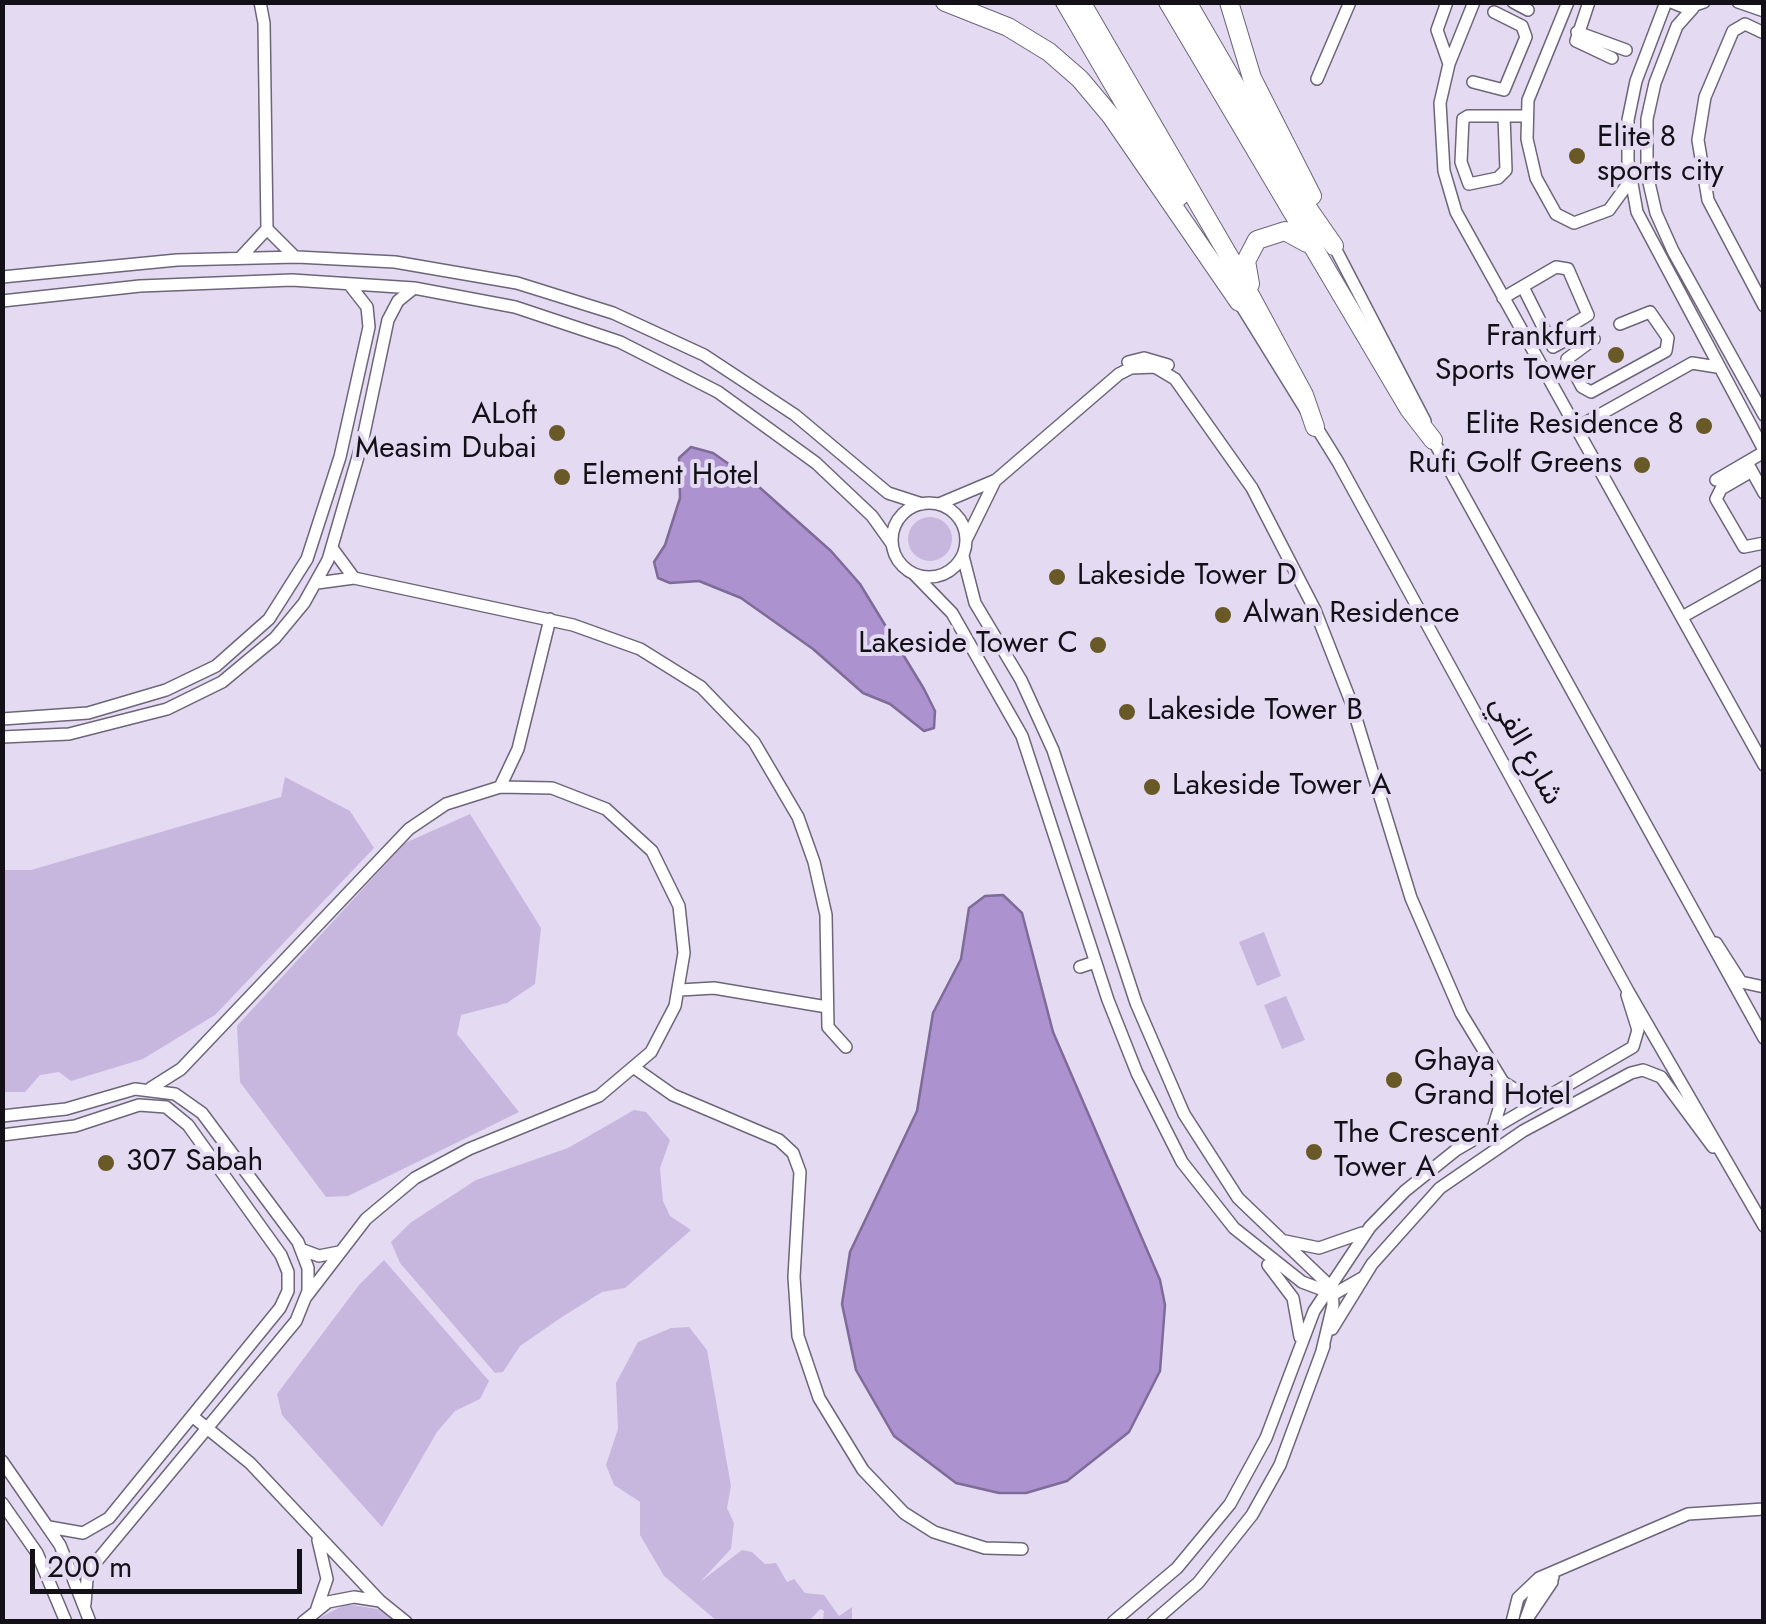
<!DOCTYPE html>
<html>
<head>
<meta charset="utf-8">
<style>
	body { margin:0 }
	#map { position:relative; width:1766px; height:1624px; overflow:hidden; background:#e4daf2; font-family:Jost,sans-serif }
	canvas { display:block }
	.frame { position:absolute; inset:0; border:5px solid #141018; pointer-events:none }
	.scale { position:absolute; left:30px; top:1549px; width:272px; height:45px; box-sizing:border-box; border:5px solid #141018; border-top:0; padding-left:12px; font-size:30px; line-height:35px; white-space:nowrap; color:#141018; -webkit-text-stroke:8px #e4daf2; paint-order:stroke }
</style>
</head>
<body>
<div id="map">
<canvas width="1766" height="1624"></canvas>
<div class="frame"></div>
<div class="scale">200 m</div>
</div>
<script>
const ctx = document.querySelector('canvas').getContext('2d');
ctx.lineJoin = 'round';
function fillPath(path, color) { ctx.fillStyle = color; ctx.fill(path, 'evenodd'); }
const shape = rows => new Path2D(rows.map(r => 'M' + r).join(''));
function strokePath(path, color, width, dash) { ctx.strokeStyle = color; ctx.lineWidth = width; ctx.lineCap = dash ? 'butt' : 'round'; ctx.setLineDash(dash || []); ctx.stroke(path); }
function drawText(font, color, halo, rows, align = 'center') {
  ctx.font = font + ' Jost,"Noto Sans Arabic",sans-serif'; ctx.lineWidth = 8; ctx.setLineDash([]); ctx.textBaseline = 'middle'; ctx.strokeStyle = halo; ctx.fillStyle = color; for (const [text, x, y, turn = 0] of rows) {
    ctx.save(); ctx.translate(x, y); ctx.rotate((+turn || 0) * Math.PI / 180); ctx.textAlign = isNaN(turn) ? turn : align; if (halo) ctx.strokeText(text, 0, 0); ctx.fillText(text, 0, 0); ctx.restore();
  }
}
fillPath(shape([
	'908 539a22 22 0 1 1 44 0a22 22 0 1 1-44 0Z',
	[285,777,350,811,374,848,215,1015,143,1059,71,1081,59,1072,40,1075,25,1092,3,1092,3,870,31,870,281,797],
	[470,814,541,928,535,984,507,1003,461,1015,457,1034,519,1112,348,1196,326,1197,240,1082,237,1026,405,843],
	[1264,932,1281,976,1257,986,1239,942],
	[1286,996,1305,1040,1282,1049,1264,1005],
	[634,1110,646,1112,670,1140,660,1168,663,1201,670,1216,691,1230,625,1288,602,1292,562,1317,520,1346,503,1372,495,1373,400,1263,391,1242,410,1223,476,1180,568,1148],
	[384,1260,489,1381,480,1399,455,1411,437,1432,382,1527,282,1415,277,1394,359,1285],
	[689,1327,707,1350,731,1486,727,1508,734,1523,731,1549,700,1582,742,1550,752,1552,765,1564,776,1563,787,1582,794,1579,805,1593,824,1595,839,1616,852,1607,852,1621,823,1621,824,1611,820,1609,809,1621,717,1621,664,1576,640,1535,640,1502,614,1485,606,1465,618,1429,616,1383,638,1342,671,1328],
	[346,1604,383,1610,398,1622,312,1622]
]), '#c7b7df');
const water = shape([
	[691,447,713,453,749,478,831,551,860,584,924,689,935,711,934,728,924,731,890,704,863,693,813,649,741,598,699,581,670,583,658,578,654,562,665,545,680,498,679,458,691,447],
	[1003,895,1022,913,1053,1032,1160,1280,1165,1305,1160,1371,1129,1432,1067,1481,1026,1493,999,1493,956,1483,894,1436,856,1370,842,1304,850,1252,917,1111,933,1013,961,959,969,908,985,896,1003,895]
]);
fillPath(water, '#ac92cf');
strokePath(water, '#7e6b98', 2.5);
const minor = shape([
	[260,2,264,23,267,229,293,255],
	[1447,2,1437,30,1449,64],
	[1474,2,1449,64,1440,103,1444,171,1456,212,1764,765],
	[1513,2,1528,10],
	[1568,2,1528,100,1527,139,1536,178,1556,214,1574,223,1609,210,1630,181],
	[1589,2,1576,41,1612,58],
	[1666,2,1636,81,1628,120,1628,161,1637,212,1764,450],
	[1671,2,1686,8,1704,2],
	[1738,2,1764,11],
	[1693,8,1677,26,1655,83,1647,119,1647,174,1656,213,1673,251,1764,415],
	[1577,32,1626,50],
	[1764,33,1745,24,1733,31,1705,97,1698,140,1708,200,1764,306],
	[1317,79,1350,2],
	[1473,82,1504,90,1526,37,1522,26,1494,12],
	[1504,116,1506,170,1498,178,1469,184,1461,162,1463,119,1468,116,1527,116],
	[1334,246,1425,421],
	[240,258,267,229],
	[2,277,177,260,297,257,395,262,517,283,613,313,704,355,795,415,888,493,922,504],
	[1523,287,1553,347],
	[1503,298,1556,267,1568,269,1588,315,1549,339],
	[2,301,140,286,292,280,414,288,515,307,620,342,718,392,816,463,872,516,892,544],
	[1239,302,1338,462,1628,991,1764,1226],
	[1594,339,1567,359,1582,387,1591,392,1666,351,1668,338,1650,312,1620,324],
	[1553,347,1575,335],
	[1128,362,1144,358,1168,365],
	[1576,428,1692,363,1717,367],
	[1432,438,1764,1038],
	[1749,466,1764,493],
	[1752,471,1721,489,1716,499,1744,547,1764,543],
	[1716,480,1764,452],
	'892 540a37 37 0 1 1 74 0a37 37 0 1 1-74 0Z',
	[939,504,996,480,1119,374,1131,368,1155,367,1175,379,1252,488,1315,610,1351,702,1411,898,1461,1013,1503,1082,1524,1095,1549,1098],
	[967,538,994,483],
	[332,548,354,578],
	[963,556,975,603,1021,680,1053,750,1136,1003,1184,1114,1238,1198,1332,1288,1333,1305,1322,1351],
	[914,574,952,613,1022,736,1108,1000,1137,1073,1182,1162,1234,1228,1302,1282,1334,1294,1362,1278],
	[317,583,354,578,573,625,640,649,701,687,754,742,798,817,814,862,826,915,828,1027,846,1047],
	[1682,617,1764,571],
	[2,719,88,713,166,690,216,666,269,619,307,559,340,457,369,327,367,307,349,284],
	[2,737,69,734,167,709,222,682,275,638,304,603,328,560,362,443,388,320,398,301,414,288],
	[500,787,518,749,550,619],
	[1716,943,1741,982,1764,987],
	[1080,967,1095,962],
	[680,990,714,988,827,1007],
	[636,1069,673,1095,779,1140,793,1153,800,1172,794,1277,798,1336,819,1398,863,1470,904,1513,934,1532,985,1548,1022,1549],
	[151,1088,181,1069,409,829,446,804,500,787,552,788,606,809,652,851,679,906,684,953,675,1006,651,1052,599,1096,469,1149,415,1178,366,1219,306,1297],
	[2,1116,66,1109,135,1089,175,1094,202,1113,298,1242,308,1268,308,1291,296,1321,96,1562,87,1579,85,1604],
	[1493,1129,1501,1102,1498,1075],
	[2,1135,75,1126,139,1105,166,1107,188,1125,281,1255,288,1272,288,1291,280,1308,109,1518,83,1533,49,1527],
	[1285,1241,1319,1248,1362,1233],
	[303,1250,319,1256,339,1252],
	[1268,1265,1293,1298,1300,1337],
	[1332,1329,1372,1264,1440,1188,1523,1131,1631,1073,1643,1070,1661,1077,1713,1147],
	[192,1416,250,1463,380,1601],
	[2,1461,60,1545,90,1622],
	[2,1503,37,1553,66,1622],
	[317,1608,327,1579,318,1540],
	[1529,1616,1552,1582],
	[1525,1621,1534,1596,1553,1577],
	[303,1622,328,1602,354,1597,380,1601,406,1622],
	[1113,1622,1177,1568,1230,1504,1266,1438,1314,1311,1370,1227,1405,1191,1456,1150,1633,1047,1638,1030,1627,995],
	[1153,1622,1198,1583,1252,1515,1280,1465,1324,1346],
	[1512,1622,1518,1598,1539,1578,1688,1514,1764,1509]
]);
const highway = shape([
	[945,2,1008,27,1049,52,1080,79,1111,116,1239,302],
	[1065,2,1179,197],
	[1081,2,1230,258,1304,395,1315,427],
	[1168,2,1409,409,1433,440],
	[1187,2,1302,200,1334,246],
	[1229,2,1252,78,1312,196],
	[1250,284,1246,261,1257,240,1285,231,1307,243]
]);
strokePath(minor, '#6d6579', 14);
strokePath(highway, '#6d6579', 20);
strokePath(minor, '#fff', 11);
strokePath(highway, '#fff', 18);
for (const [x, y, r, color] of [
	[1577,156,10,"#685927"],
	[1616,355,10,"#685927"],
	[1704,426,10,"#685927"],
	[557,433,10,"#685927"],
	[1642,465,10,"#685927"],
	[562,477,10,"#685927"],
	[1057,577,10,"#685927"],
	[1223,615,10,"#685927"],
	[1098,645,10,"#685927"],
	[1127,712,10,"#685927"],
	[1152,787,10,"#685927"],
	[1394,1080,10,"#685927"],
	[1314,1152,10,"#685927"],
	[106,1163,10,"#685927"]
]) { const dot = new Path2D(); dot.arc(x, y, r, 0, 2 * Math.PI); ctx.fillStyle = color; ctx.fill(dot); strokePath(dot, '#e4daf2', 4); }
drawText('30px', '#141018', '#e4daf2', [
	["Elite 8",1597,139],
	["sports city",1597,173],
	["Frankfurt",1596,338,"right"],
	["Sports Tower",1596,372,"right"],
	["ALoft",537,416,"right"],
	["Measim Dubai",537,450,"right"],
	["Elite Residence 8",1684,426,"right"],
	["Rufi Golf Greens",1622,465,"right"],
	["Element Hotel",582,477],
	["Lakeside Tower D",1077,577],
	["Alwan Residence",1243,615],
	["Lakeside Tower C",1078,645,"right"],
	["Lakeside Tower B",1147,712],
	["Lakeside Tower A",1172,787],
	["Ghaya",1414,1063],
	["Grand Hotel",1414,1097],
	["The Crescent",1334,1135],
	["Tower A",1334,1169],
	["307 Sabah",126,1163]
], 'left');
drawText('30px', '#141018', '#e4daf2', [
	["شارع الفي",1525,751,61]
]);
</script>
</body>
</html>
